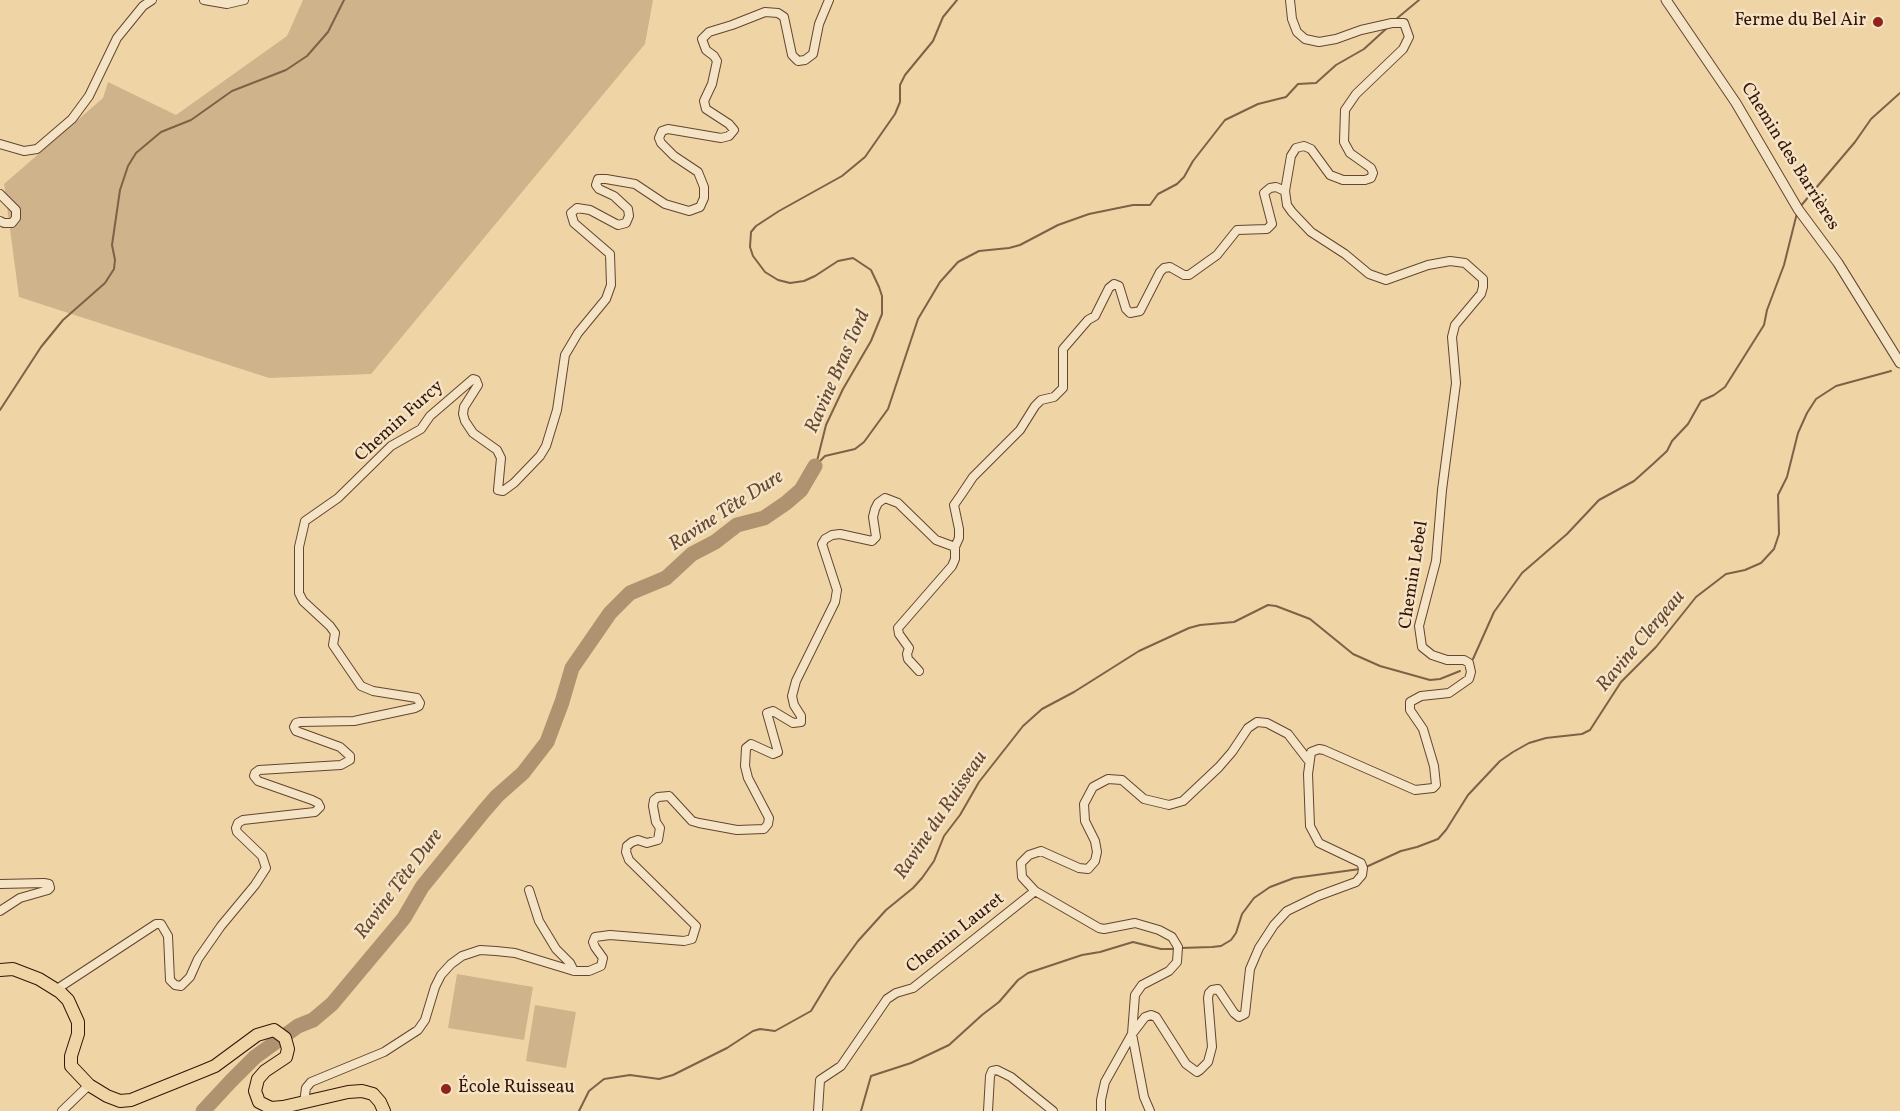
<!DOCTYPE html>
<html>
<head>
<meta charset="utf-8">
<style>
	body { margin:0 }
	canvas { display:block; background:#efd4a6 }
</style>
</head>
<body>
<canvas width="1900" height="1111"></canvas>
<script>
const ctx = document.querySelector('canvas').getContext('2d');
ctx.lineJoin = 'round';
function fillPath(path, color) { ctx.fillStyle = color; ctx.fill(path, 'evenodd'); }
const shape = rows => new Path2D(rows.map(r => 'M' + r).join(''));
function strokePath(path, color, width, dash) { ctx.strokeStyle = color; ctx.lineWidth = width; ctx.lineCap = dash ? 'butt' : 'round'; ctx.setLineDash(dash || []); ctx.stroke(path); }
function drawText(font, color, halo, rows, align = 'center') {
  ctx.font = font + ' Vollkorn,serif'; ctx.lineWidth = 5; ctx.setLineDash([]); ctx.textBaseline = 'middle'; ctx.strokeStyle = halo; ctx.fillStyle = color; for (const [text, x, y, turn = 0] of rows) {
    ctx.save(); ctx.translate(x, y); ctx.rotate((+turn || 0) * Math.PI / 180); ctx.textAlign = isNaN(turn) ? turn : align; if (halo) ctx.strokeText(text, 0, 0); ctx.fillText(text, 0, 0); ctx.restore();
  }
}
fillPath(shape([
	[303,0,653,0,645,44,371,374,269,378,19,297,4,184,103,98,108,82,176,115,287,36],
	[457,974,533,987,524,1040,448,1028],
	[535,1005,576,1012,566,1068,526,1061]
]), '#cfb48b');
strokePath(shape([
	[1395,20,1419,0],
	[1799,208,1855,142,1871,119,1900,93],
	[0,410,41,347,63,320,105,283,114,269,115,260,112,245,120,190,128,166,136,153,161,132,191,120,232,91,286,70,307,56,328,32,344,0],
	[816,465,826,425,843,389,871,341,882,314,882,296,879,287,871,270,853,258,838,261,815,276,804,281,790,283,778,280,765,272,753,256,750,247,751,232,756,226,779,211,842,176,865,157,895,114,900,102,900,85,905,75,933,41,943,17,957,0],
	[815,466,825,456,855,449,864,442,888,409,918,319,940,282,958,262,979,251,1009,248,1020,245,1058,225,1089,214,1133,205,1150,205,1158,194,1177,184,1184,177,1193,161,1225,120,1258,104,1286,97,1298,84,1316,83,1336,65,1364,49,1387,28],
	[1473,659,1494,612,1522,573,1567,534,1599,500,1634,481,1653,464,1667,451,1672,441,1688,424,1701,401,1714,395,1725,387,1764,325,1767,310,1784,265,1797,213],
	[1366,867,1401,851,1417,847,1438,839,1446,830,1468,795,1500,761,1513,752,1529,743,1546,738,1582,734,1590,730,1621,682,1656,647,1696,597,1726,574,1745,570,1761,563,1774,549,1779,534,1778,495,1787,477,1798,433,1807,413,1816,399,1836,386,1891,371],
	[1180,948,1212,947,1221,946,1231,940,1236,933,1242,914,1254,898,1270,887,1294,878,1360,869],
	[579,1111,589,1091,604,1079,630,1075,659,1079,673,1075,727,1048,753,1031,760,1029,775,1031,811,1011,831,978,858,941,886,910,913,888,922,878,934,861,944,836,960,815,979,782,1023,726,1042,709,1074,692,1139,651,1189,628,1200,625,1234,622,1268,605,1276,606,1310,619,1353,654,1380,666,1430,680,1440,679,1460,671],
	[861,1111,871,1076,911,1063,949,1045,982,1015,999,1002,1018,980,1028,973,1082,955,1100,952,1133,942,1161,949,1175,949]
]), '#7e6146', 2);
strokePath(shape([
	[203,1111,231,1081,255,1057,298,1026,313,1020,332,1004,404,918,422,887,484,811,497,796,523,773,547,742,562,702,572,668,610,613,630,593,666,578,692,554,715,542,737,525,764,518,786,503,801,490,815,466]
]), '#af9370', 15);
const minor = shape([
	[204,0,227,4,244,0],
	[0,144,24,151,37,149,72,119,89,96,117,38,143,6,152,0],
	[0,194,16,210,16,218,12,223,4,223,0,221],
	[919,671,908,659,907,654,909,648,899,634,898,628,952,566,955,559,955,547],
	[0,884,44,883,49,884,50,888,48,890,20,898,0,911],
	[529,890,539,921,556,949,570,963,574,971],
	[57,989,156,924,161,924,168,936,170,980,175,985,181,986,190,977,198,959,221,926,255,885,266,868,262,856,237,832,236,828,238,823,243,820,315,812,320,807,318,803,312,800,258,781,254,776,255,773,259,770,341,765,350,760,350,756,340,747,296,731,294,727,296,723,300,722,354,721,415,708,419,706,420,703,417,698,373,691,361,686,333,645,335,633,330,626,303,601,299,593,299,547,305,521,338,498,391,446,421,429,430,416,473,379,476,380,478,385,464,407,463,414,465,421,473,433,497,450,501,458,498,490,503,491,514,483,540,456,546,446,557,410,565,355,578,333,606,299,611,285,610,254,574,223,571,213,577,208,590,210,618,225,626,223,629,216,628,209,614,196,599,189,596,185,598,179,606,179,635,184,665,204,689,211,700,207,704,198,704,187,698,172,674,156,661,143,659,138,662,131,668,129,721,138,729,136,734,130,729,124,706,109,704,101,712,84,717,61,714,56,706,50,702,39,709,32,732,25,765,12,778,13,784,17,792,55,798,61,805,60,813,54,819,24,829,0],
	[304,1103,306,1088,311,1082,384,1052,418,1030,425,1020,435,987,441,975,451,964,462,956,480,950,496,951,515,953,574,971,589,971,601,966,603,958,595,947,593,942,595,937,610,935,684,941,692,939,696,926,629,860,626,852,627,846,632,842,638,840,647,843,658,840,660,828,656,822,653,806,654,800,658,797,669,796,692,821,699,823,737,830,764,829,768,824,769,818,748,778,745,766,746,748,751,744,773,754,778,752,767,713,773,711,793,723,801,722,801,716,794,705,792,696,796,681,835,602,837,590,822,544,825,539,832,535,840,534,872,541,876,537,873,517,875,509,878,503,885,498,898,503,936,540,955,547,959,538,959,529,954,505,961,495,973,477,1020,430,1035,406,1041,400,1054,397,1063,388,1063,349,1088,320,1095,316,1109,288,1114,284,1119,286,1126,309,1130,313,1140,311,1160,272,1164,268,1170,267,1184,275,1189,275,1217,255,1237,230,1267,229,1272,224,1264,193,1270,188,1276,187,1285,191],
	[62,1111,89,1085],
	[818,1111,820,1080,841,1066,887,999,896,993,913,988,1035,891],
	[988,1111,990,1076,992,1071,997,1070,1011,1077,1053,1111],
	[1101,1111,1101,1100,1105,1082,1132,1034,1145,1017,1151,1015,1156,1017,1186,1064,1197,1072,1200,1070,1208,1062,1212,1047,1208,998,1209,993,1212,990,1218,989,1234,1013,1239,1017,1245,1014,1250,969,1259,948,1274,925,1287,911,1318,896,1356,882,1362,875,1363,868,1361,863,1319,843,1310,826,1308,774,1311,752,1319,749,1324,750,1415,790,1433,788,1436,785,1434,766,1423,729,1410,710,1410,702,1421,696,1449,693,1469,679,1471,672,1469,663,1464,660,1447,660,1432,655,1422,647,1419,626,1436,561,1442,490,1456,383,1452,337,1455,325,1481,294,1483,287,1483,279,1465,263,1450,261,1428,265,1386,280,1369,274,1345,254,1311,232,1292,212,1287,205,1285,191,1291,156,1296,148,1304,146,1311,149,1330,175,1343,180,1365,180,1371,178,1373,173,1371,168,1350,153,1344,142,1345,110,1356,94,1403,49,1409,37,1404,23,1392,23,1361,30,1336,39,1319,42,1305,39,1297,32,1292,19,1290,0],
	[1150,1111,1144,1097,1132,1034,1135,995,1142,985,1169,971,1177,962,1178,947,1172,937,1159,930,1135,923,1104,929,1099,928,1035,891,1022,877,1021,863,1029,855,1041,851,1079,868,1088,869,1095,861,1097,852,1095,841,1085,821,1084,804,1093,787,1108,779,1122,780,1144,799,1169,805,1183,801,1219,767,1232,752,1248,728,1257,722,1267,723,1288,734,1308,760]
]);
const tertiary = shape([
	[1666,0,1736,103,1798,209,1838,263,1900,363]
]);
const primary = shape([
	[0,970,13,969,39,979,60,992,68,1000,78,1022,78,1034,71,1056,71,1066,89,1085,107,1096,120,1101,131,1100,203,1071,215,1066,257,1035,274,1030,285,1038,288,1049,286,1057,265,1071,258,1079,255,1091,259,1102,271,1108,283,1107,348,1092,362,1091,373,1094,380,1102,384,1111]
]);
strokePath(minor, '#634530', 10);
strokePath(tertiary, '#634530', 11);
strokePath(primary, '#341508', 14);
strokePath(minor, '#f5e3c5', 8);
strokePath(tertiary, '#f5e3c5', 9);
strokePath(primary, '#efd4a6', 12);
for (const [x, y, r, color] of [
	[1878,22,6,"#8f2418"],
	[446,1089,6,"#8f2418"]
]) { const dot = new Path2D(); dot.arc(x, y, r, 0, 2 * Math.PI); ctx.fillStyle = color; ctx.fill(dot); strokePath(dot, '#f5e3c5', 2); }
drawText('18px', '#341508', '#f5e3c5', [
	["Ferme du Bel Air",1866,22],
	["École Ruisseau",458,1089,"left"]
], 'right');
drawText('18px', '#341508', '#f5e3c5', [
	["Chemin des Barrières",1789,157,58],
	["Chemin Furcy",400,422,-42],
	["Chemin Lebel",1415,575,-81],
	["Chemin Lauret",956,934,-38]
]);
drawText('italic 20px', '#654732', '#f5e3c5', [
	["Ravine Bras Tord",839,372,-66],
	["Ravine Tête Dure",727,512,-33],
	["Ravine Clergeau",1642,642,-50],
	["Ravine du Ruisseau",942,816,-56],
	["Ravine Tête Dure",400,885,-53]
]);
</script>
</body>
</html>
